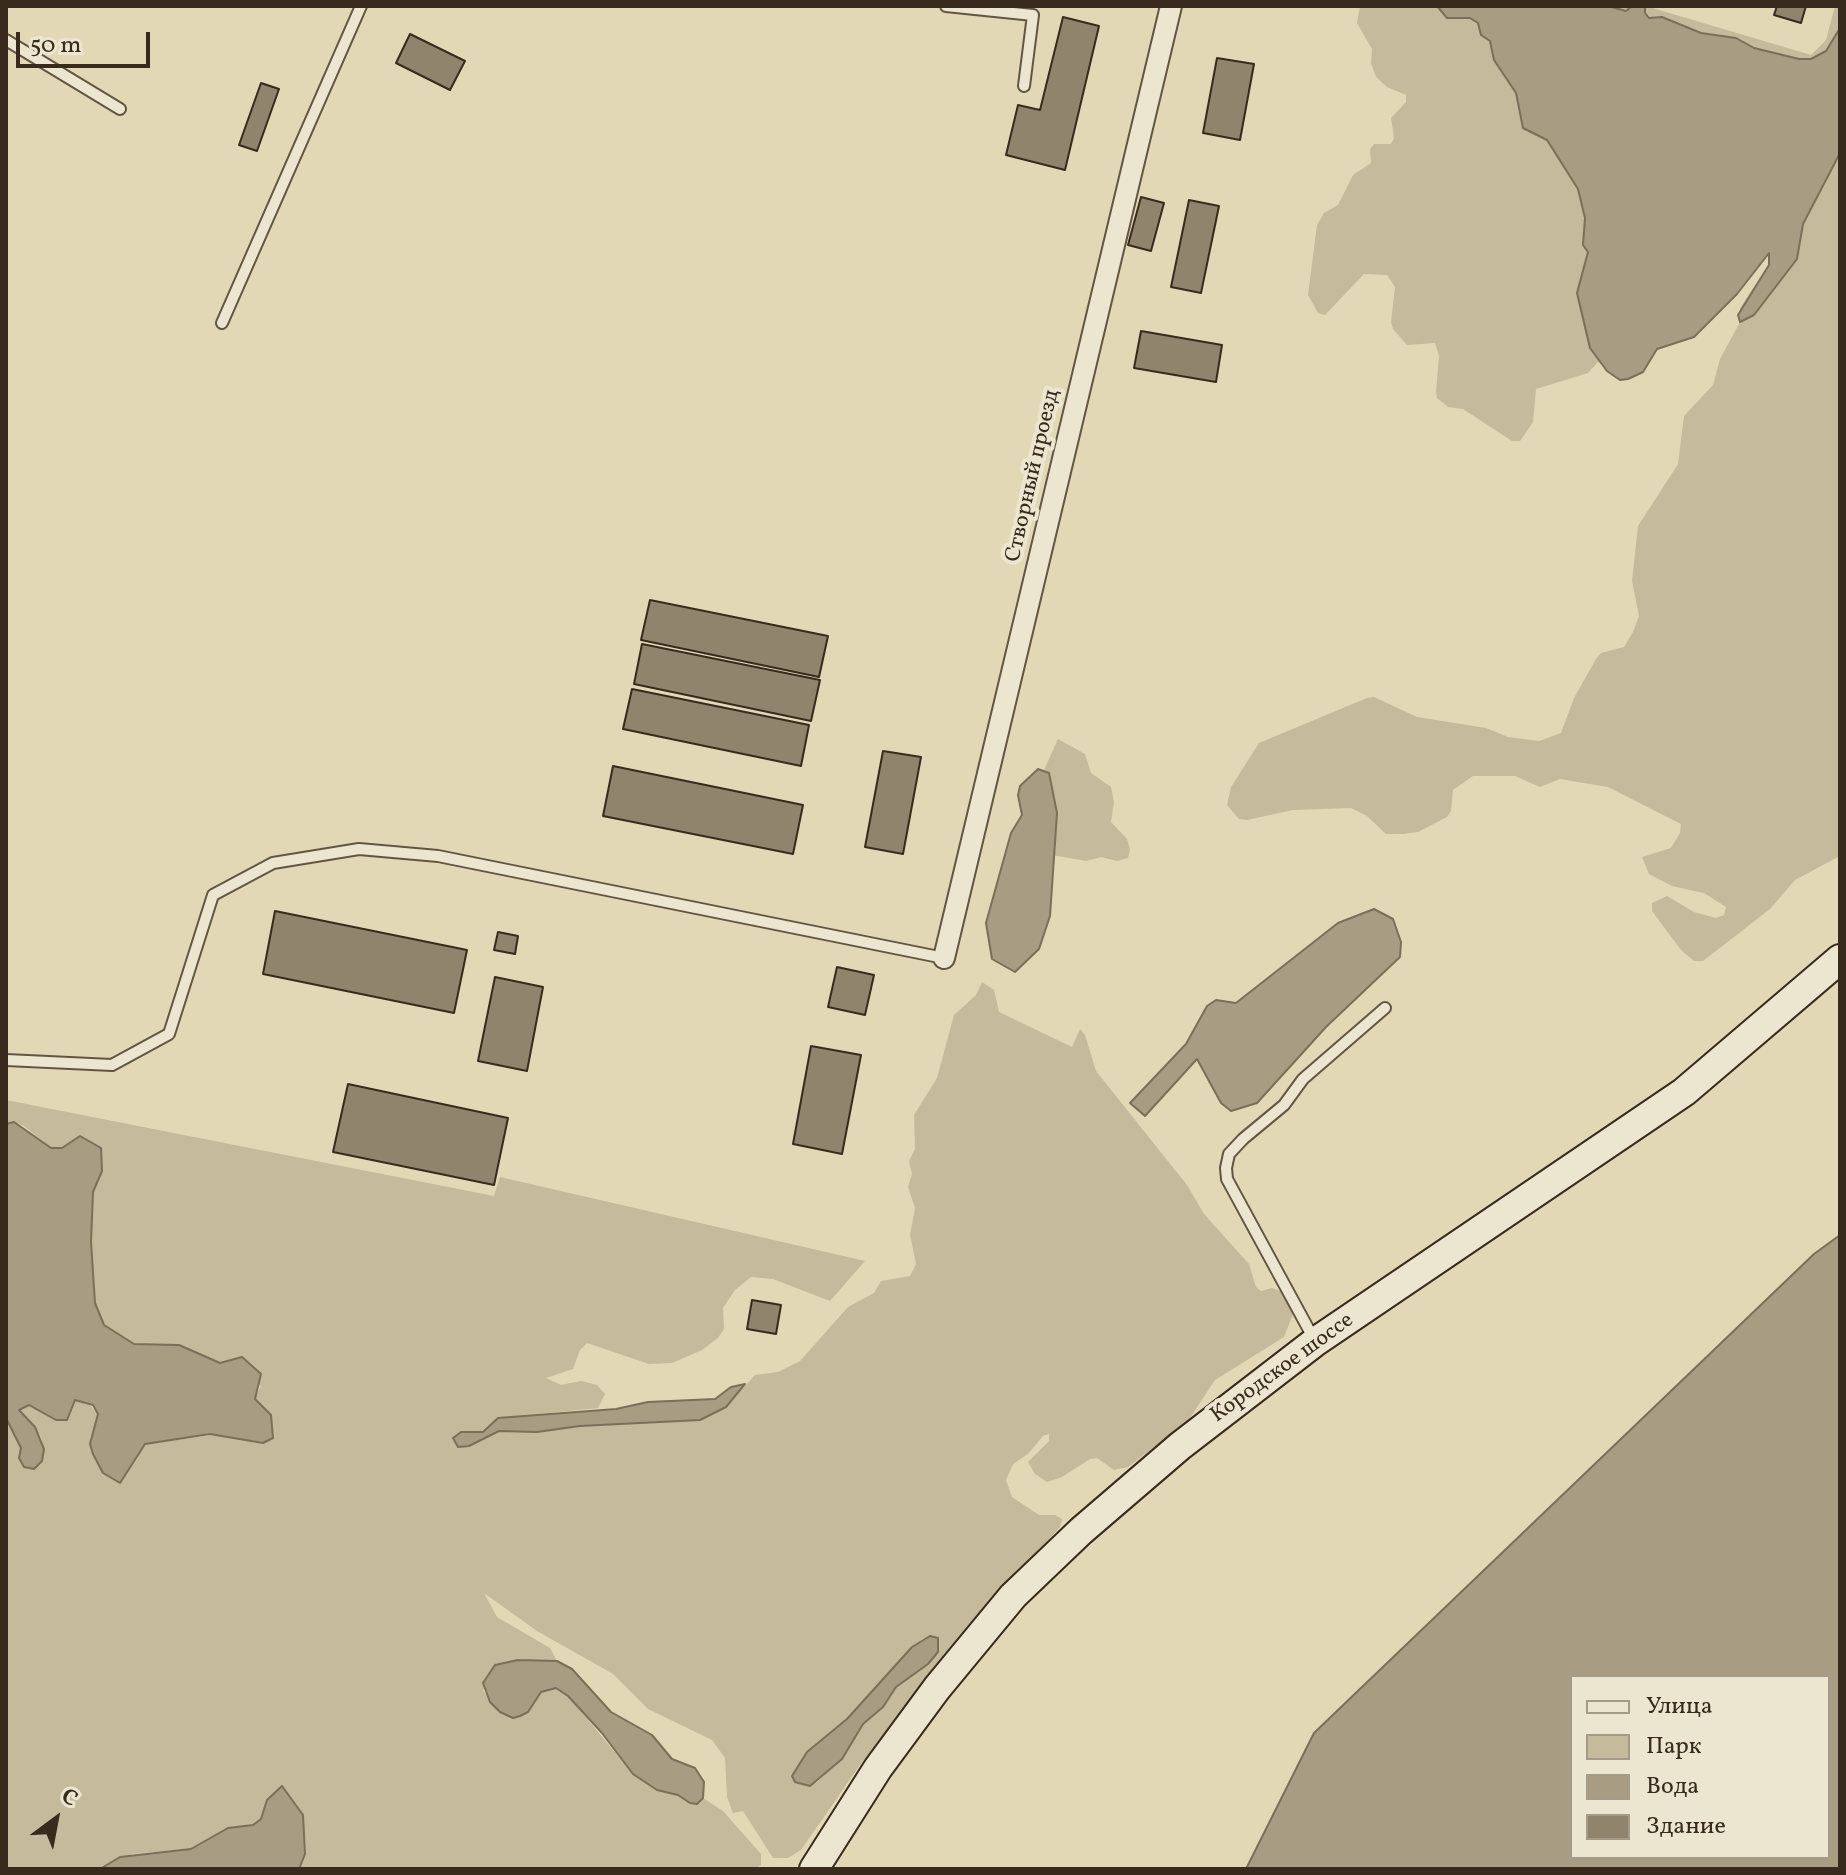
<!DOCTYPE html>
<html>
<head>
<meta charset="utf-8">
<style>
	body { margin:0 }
	#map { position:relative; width:1846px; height:1875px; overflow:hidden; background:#e2d8b6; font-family:Vollkorn,serif }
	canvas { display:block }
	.frame { position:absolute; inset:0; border:8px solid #382a1d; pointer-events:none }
	.legend { position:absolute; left:1570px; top:1675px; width:260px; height:184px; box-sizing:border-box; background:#ece6d0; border:2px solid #a49b88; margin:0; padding:10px 14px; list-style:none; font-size:24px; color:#382a1d }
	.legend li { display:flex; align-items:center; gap:16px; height:40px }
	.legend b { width:40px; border:2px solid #a49b88 }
	.north { position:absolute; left:16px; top:1779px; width:80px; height:80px; -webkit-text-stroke:6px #ece6d0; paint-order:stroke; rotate:32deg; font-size:22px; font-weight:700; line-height:32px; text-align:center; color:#382a1d }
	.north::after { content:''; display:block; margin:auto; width:28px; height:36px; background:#382a1d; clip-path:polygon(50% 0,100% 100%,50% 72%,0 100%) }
	.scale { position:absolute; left:16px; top:32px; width:134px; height:36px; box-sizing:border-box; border:4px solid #382a1d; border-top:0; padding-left:10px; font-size:24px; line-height:28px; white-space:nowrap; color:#382a1d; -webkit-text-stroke:6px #ece6d0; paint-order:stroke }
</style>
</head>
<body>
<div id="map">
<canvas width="1846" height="1875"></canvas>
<div class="frame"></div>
<ul class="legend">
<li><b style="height:10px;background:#ece6d0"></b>Улица</li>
<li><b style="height:22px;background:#c5ba9c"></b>Парк</li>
<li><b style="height:22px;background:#a89d82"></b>Вода</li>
<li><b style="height:22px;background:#90846d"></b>Здание</li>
</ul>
<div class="north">С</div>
<div class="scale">50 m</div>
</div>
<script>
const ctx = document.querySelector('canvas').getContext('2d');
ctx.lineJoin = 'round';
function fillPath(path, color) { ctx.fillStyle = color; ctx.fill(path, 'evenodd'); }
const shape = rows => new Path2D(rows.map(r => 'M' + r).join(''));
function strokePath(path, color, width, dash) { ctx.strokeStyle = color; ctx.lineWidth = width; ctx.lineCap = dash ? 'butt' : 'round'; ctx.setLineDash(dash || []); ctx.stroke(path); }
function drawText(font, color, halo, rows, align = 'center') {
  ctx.font = font + ' Vollkorn,serif'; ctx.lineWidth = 8; ctx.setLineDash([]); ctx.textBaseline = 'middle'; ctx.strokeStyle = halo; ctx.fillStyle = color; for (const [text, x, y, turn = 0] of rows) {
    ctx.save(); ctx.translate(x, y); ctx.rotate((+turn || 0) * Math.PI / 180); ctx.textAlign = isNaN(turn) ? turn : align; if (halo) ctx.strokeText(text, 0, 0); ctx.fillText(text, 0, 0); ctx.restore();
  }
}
fillPath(shape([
	[1360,6,1646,6,1811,55,1826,40,1835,6,1840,6,1840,856,1795,880,1770,909,1703,961,1694,961,1681,950,1652,911,1652,903,1667,896,1694,912,1716,918,1724,915,1726,907,1704,893,1672,886,1649,874,1642,857,1671,848,1680,833,1681,824,1608,787,1560,779,1540,787,1515,776,1473,776,1453,790,1451,811,1447,817,1418,832,1403,834,1386,834,1367,816,1351,808,1293,810,1247,820,1239,819,1227,805,1231,787,1259,743,1367,698,1374,697,1417,717,1486,728,1508,737,1539,741,1561,733,1574,698,1596,659,1601,653,1624,647,1633,632,1639,616,1632,581,1638,526,1678,464,1684,416,1713,385,1720,359,1740,322,1740,308,1772,259,1769,253,1737,294,1694,337,1657,349,1643,372,1637,376,1620,380,1598,362,1588,373,1536,389,1533,422,1520,441,1512,441,1463,409,1448,407,1437,398,1436,392,1439,356,1435,343,1407,345,1393,329,1391,322,1395,287,1387,275,1364,274,1325,315,1318,313,1308,295,1317,225,1324,213,1338,205,1353,175,1371,163,1370,149,1374,144,1391,144,1394,138,1391,118,1406,102,1406,95,1387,87,1376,77,1371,63,1372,49,1357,23],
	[1058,739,1085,754,1091,773,1111,787,1114,802,1111,822,1127,839,1130,849,1128,858,1117,861,1101,857,1086,861,1052,855,1057,813,1049,773,1044,770],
	[982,982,994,990,999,1012,1072,1047,1080,1029,1085,1035,1096,1071,1187,1185,1204,1214,1249,1264,1256,1287,1261,1291,1272,1288,1283,1292,1293,1314,1284,1337,1215,1380,1188,1421,1128,1467,1114,1470,1097,1458,1090,1459,1062,1477,1047,1482,1035,1474,1028,1462,1049,1441,1049,1434,1043,1436,1028,1454,1013,1464,1006,1480,1012,1497,1039,1515,1055,1515,1062,1519,1060,1527,954,1643,862,1762,801,1850,788,1858,773,1858,743,1811,733,1813,727,1797,725,1758,712,1740,648,1709,613,1674,537,1631,484,1593,497,1617,550,1648,557,1661,518,1660,483,1690,495,1708,506,1716,541,1692,556,1688,568,1696,633,1774,657,1790,678,1795,697,1804,703,1798,723,1811,761,1854,761,1865,755,1869,299,1869,305,1854,303,1816,281,1787,267,1800,261,1819,253,1825,228,1828,191,1849,132,1854,100,1869,6,1869,6,1418,21,1448,19,1458,23,1467,34,1469,44,1449,41,1437,19,1409,29,1405,56,1420,74,1400,85,1400,98,1414,120,1483,145,1444,221,1434,271,1415,254,1399,261,1386,220,1363,179,1345,134,1344,104,1325,95,1303,91,1242,93,1192,102,1171,101,1148,80,1136,62,1148,51,1148,24,1126,14,1122,6,1124,6,1100,494,1196,500,1177,865,1261,830,1301,773,1279,751,1277,735,1290,723,1308,724,1329,718,1338,702,1350,672,1363,649,1364,587,1343,580,1350,573,1369,546,1378,561,1385,581,1381,597,1385,605,1394,598,1408,498,1418,483,1432,466,1431,457,1434,458,1447,469,1446,499,1431,537,1432,580,1426,700,1420,726,1407,755,1375,778,1372,800,1361,848,1307,874,1293,881,1281,910,1276,916,1264,910,1235,915,1208,908,1187,912,1174,909,1161,915,1149,914,1115,937,1078,954,1015,976,995],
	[923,1638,938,1652,928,1664,896,1687,883,1707,863,1724,842,1759,817,1782,792,1776,808,1752,847,1719]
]), '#c5ba9c');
const water = shape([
	[1437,6,1608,6,1626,11,1632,6,1645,6,1645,13,1649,18,1662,17,1701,33,1736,38,1754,48,1799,59,1811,59,1826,51,1840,28,1840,153,1803,224,1797,259,1754,315,1740,322,1738,315,1769,265,1769,253,1737,294,1694,337,1657,349,1643,372,1628,379,1620,380,1607,371,1590,348,1577,293,1588,252,1583,245,1585,218,1578,189,1547,140,1523,128,1516,93,1494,60,1490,41,1481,35,1478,23,1470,18,1447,18,1437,6],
	[1038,769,1049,773,1057,813,1050,916,1039,949,1015,972,992,959,986,923,1011,833,1022,815,1018,795,1020,786,1038,769],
	[1374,909,1393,919,1401,942,1400,957,1326,1027,1257,1103,1231,1111,1221,1103,1197,1059,1145,1116,1130,1103,1186,1044,1207,1006,1216,1000,1236,1003,1338,923,1374,909],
	[14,1122,51,1148,62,1148,80,1136,101,1148,102,1171,93,1192,91,1242,95,1303,104,1325,134,1344,179,1345,220,1363,242,1357,261,1374,255,1399,271,1415,273,1438,263,1443,210,1434,145,1444,120,1483,103,1473,93,1454,90,1444,98,1414,93,1405,75,1400,67,1420,56,1420,29,1405,19,1410,35,1427,44,1449,42,1461,34,1469,24,1467,19,1458,21,1448,6,1418,6,1124,14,1122],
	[1840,1235,1840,1869,1246,1869,1314,1733,1814,1254,1840,1235],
	[1828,1677,1828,1857,1572,1857,1572,1677,1828,1677],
	[745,1384,726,1407,700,1420,580,1426,537,1432,499,1431,469,1446,458,1447,453,1438,461,1432,483,1432,498,1418,616,1409,648,1402,715,1399,731,1387,745,1384],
	[930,1636,938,1638,938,1652,928,1664,896,1687,883,1707,863,1724,842,1759,810,1786,795,1782,792,1776,807,1752,847,1719,912,1647,930,1636],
	[518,1660,557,1661,572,1669,611,1712,652,1735,672,1759,695,1768,704,1782,703,1798,697,1804,690,1803,678,1795,657,1790,633,1774,602,1733,568,1696,556,1688,541,1692,528,1712,520,1716,513,1718,500,1712,490,1702,483,1683,495,1665,518,1660],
	[282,1786,303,1815,305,1854,299,1869,100,1869,120,1857,191,1849,228,1828,253,1825,261,1819,267,1800,282,1786]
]);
fillPath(water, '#a89d82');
strokePath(water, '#7b6f5a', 2);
const building = shape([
	[1777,6,1806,6,1801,23,1774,15,1777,6],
	[1063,17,1099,26,1065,170,1006,155,1018,105,1040,110,1063,17],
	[410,34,465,61,450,90,396,63,410,34],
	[1217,58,1254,64,1240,140,1203,133,1217,58],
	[261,83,279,89,257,151,239,145,261,83],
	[1141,197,1164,203,1151,251,1128,245,1141,197],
	[1189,200,1219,206,1201,293,1171,287,1189,200],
	[1141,331,1222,345,1216,382,1134,368,1141,331],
	[650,600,828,636,819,677,641,640,650,600],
	[642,644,820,680,811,721,634,684,642,644],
	[632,689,809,725,801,766,623,729,632,689],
	[883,751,921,757,903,854,865,847,883,751],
	[613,766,803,805,793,854,603,816,613,766],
	[275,911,467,950,454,1013,263,974,275,911],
	[498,932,518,936,515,954,494,950,498,932],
	[837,967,874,975,865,1015,828,1007,837,967],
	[495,977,543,987,527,1071,478,1061,495,977],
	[811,1046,861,1055,842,1154,793,1144,811,1046],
	[348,1084,508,1118,494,1185,333,1152,348,1084],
	[752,1300,781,1305,776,1334,747,1329,752,1300]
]);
fillPath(building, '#90846d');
strokePath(building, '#382a1d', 2);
const lane = shape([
	[946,6,1033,15,1024,86],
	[6,40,120,109],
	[222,323,361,6],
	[6,1060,112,1065,169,1034,213,895,273,863,359,849,438,856,944,958],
	[1315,1341,1227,1179,1226,1168,1229,1154,1243,1139,1284,1105,1303,1079,1385,1008]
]);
const street = shape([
	[944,958,1171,6]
]);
const secondary = shape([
	[814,1869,878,1768,937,1688,1013,1596,1081,1531,1180,1446,1315,1342,1684,1092,1840,959]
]);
strokePath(lane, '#625643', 14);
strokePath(street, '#625643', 24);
strokePath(secondary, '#382a1d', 32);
strokePath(lane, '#ece6d0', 10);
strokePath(street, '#ece6d0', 20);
strokePath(secondary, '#ece6d0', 28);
drawText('22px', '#382a1d', '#ece6d0', [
	["Створный проезд",1034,476,-77],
	["Кородское шоссе",1283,1369,-36]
]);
</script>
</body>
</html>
